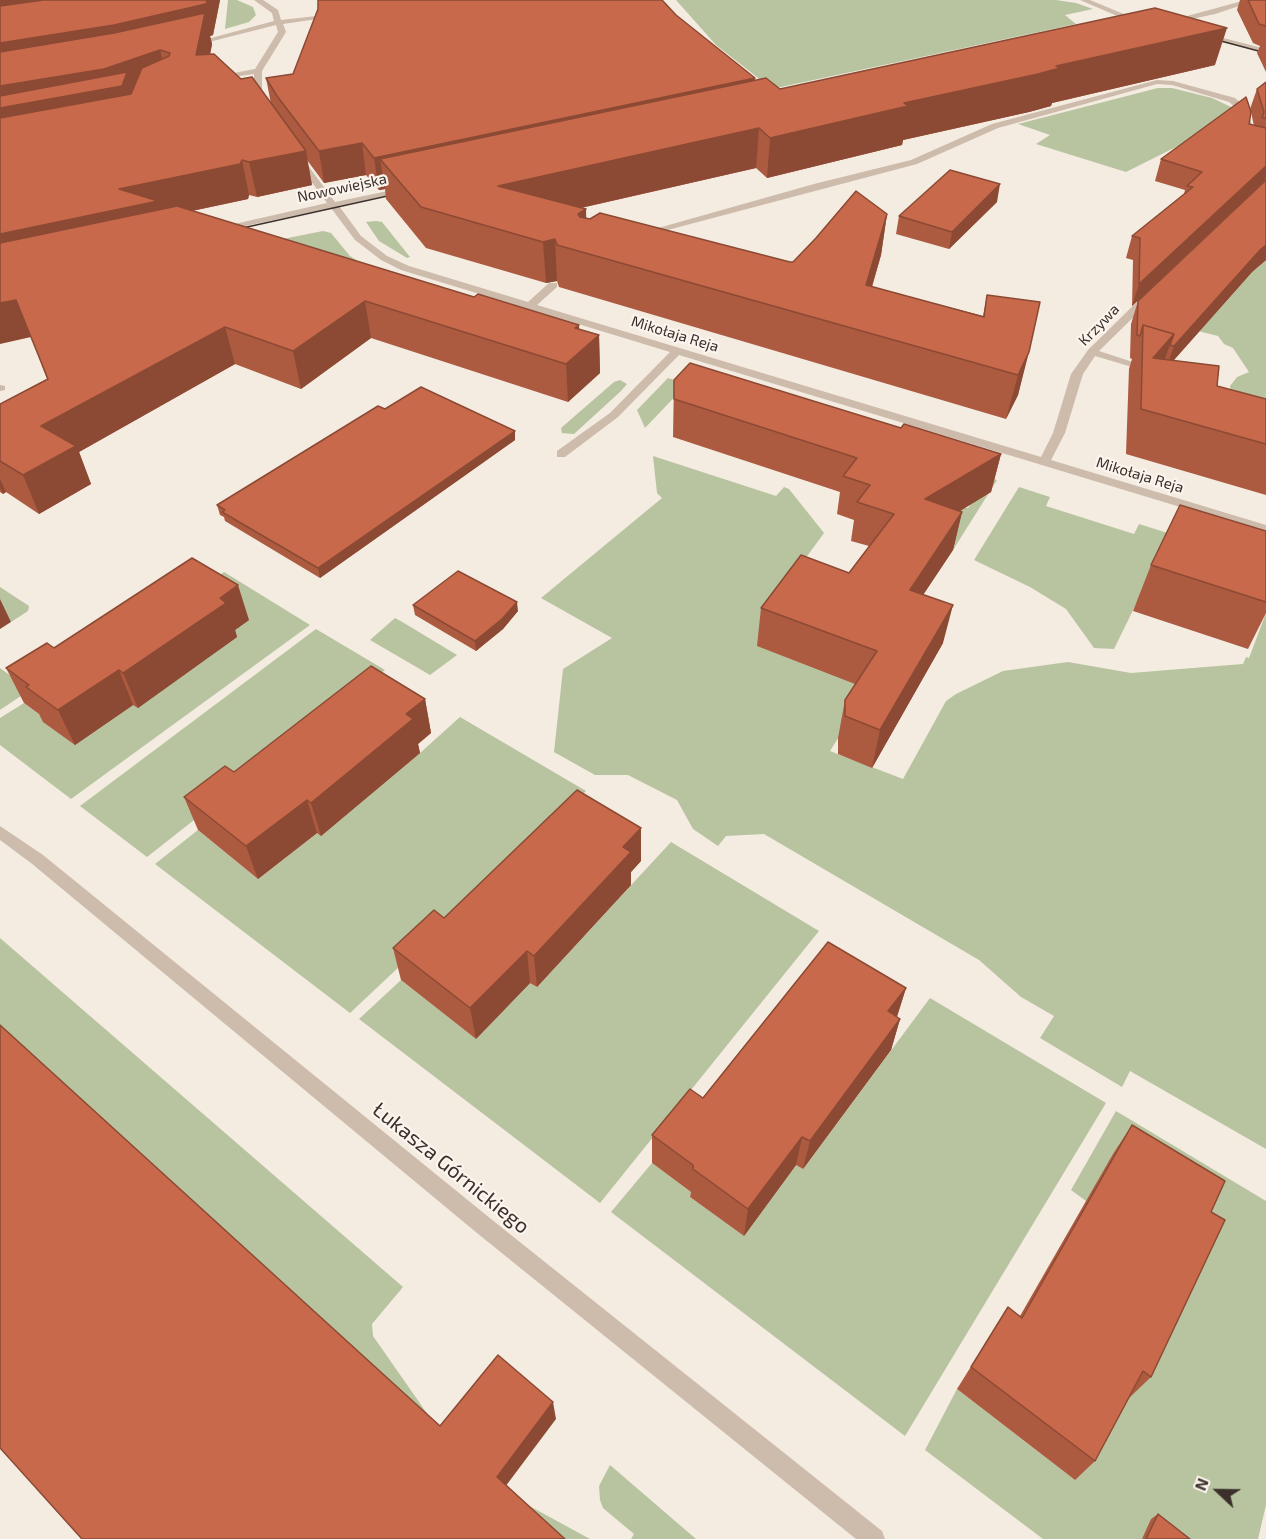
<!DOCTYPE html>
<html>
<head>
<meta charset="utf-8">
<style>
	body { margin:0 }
	#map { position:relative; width:1266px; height:1539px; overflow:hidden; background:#f4ebe1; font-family:"Exo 2",sans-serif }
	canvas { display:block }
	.north { position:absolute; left:1188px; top:1461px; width:60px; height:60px; -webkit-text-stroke:4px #fbf5ee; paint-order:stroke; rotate:292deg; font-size:16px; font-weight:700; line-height:24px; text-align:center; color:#3b302b }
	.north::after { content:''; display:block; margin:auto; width:21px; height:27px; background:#3b302b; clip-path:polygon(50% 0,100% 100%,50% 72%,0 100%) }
</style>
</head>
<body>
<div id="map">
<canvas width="1266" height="1539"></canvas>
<div class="north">N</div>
</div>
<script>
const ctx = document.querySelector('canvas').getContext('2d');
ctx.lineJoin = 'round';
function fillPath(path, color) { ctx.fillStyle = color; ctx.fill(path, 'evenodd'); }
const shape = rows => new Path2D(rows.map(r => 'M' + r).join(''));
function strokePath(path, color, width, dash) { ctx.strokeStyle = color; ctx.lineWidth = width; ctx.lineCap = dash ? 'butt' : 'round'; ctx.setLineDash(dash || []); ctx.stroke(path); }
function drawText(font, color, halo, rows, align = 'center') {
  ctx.font = font + ' "Exo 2",sans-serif'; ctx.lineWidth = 4.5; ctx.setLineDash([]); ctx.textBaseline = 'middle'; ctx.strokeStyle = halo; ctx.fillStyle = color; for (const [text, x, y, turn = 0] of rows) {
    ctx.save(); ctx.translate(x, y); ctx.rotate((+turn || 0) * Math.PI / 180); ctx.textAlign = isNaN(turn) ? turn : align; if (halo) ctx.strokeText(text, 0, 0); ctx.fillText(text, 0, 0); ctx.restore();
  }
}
fillPath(shape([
	[228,0,237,0,253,7,256,15,249,22,225,29],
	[676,0,1056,0,1076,3,1093,9,1065,15,1076,24,776,88,762,81,716,45],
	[1158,88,1172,88,1212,98,1231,107,1234,113,1186,142,1126,172,1036,144,1050,135,1018,124],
	[376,221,382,222,410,257,407,258,379,241,366,222],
	[323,231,331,233,350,256,364,265,268,242],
	[1266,260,1266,413,1231,391,1230,386,1237,377,1249,372,1233,348,1224,344,1218,336,1198,331,1246,277],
	[668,378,687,384,645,428,637,410],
	[620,380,627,384,621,391,574,434,562,433,561,428,614,382],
	[653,456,776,496,784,487,789,489,824,533,783,589,869,689,830,751,903,779,946,701,956,694,1003,671,1068,662,1131,673,1243,664,1246,657,1249,658,1266,613,1266,1149,1130,1071,1122,1087,1040,1038,1054,1016,1021,997,979,960,764,834,726,836,718,846,693,829,677,800,628,775,595,775,554,752,563,669,612,638,541,598,662,498,657,493],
	[935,461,997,480,953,550,935,544,960,507,968,508,973,501],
	[1019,487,1050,497,1046,506,1134,534,1139,524,1174,535,1162,551,1114,649,1094,648,1066,609,1030,587,974,560],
	[224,572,310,625,71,799,0,745,0,718,24,703,46,719,44,722,75,744,162,613],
	[0,587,29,606,28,611,11,622,0,614],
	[395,618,404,623,457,655,430,675,370,640],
	[316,629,385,670,147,857,80,806],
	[0,668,30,690,0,710],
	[460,717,586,791,350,1013,155,864,198,830,258,879,420,753],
	[671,842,819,931,600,1203,359,1019,401,980,476,1039,529,982,537,987],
	[0,938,403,1287,372,1324,373,1336,447,1442,0,1033],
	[930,998,1106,1103,905,1436,611,1212,652,1163,691,1192,690,1197,743,1235,793,1163,803,1169],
	[1116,1111,1266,1201,1266,1505,1258,1539,1043,1539,925,1450,957,1389,1075,1480,1086,1201,1071,1190],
	[610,1465,696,1539,631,1539,634,1534,603,1508,600,1500,599,1486],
	[502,1491,590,1539,554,1539]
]), '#b8c4a0');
fillPath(shape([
	[254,0,263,0,278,10,281,20,334,14,338,16,283,24,286,32,262,71,262,95,266,103,262,105,259,105,254,95,254,74,217,79,213,77,255,69,278,32,276,25,193,46,189,44,274,21,272,13,254,0],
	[1080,0,1090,0,1143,22,1136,24,1080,0],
	[1246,0,1257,0,1215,14,1169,24,1165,22,1246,0],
	[1204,33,1266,49,1266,53,1201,37,1200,35,1204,33],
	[1157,80,1173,81,1235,98,1248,110,1254,133,1252,140,1266,143,1266,149,1244,144,1246,133,1240,111,1229,102,1172,85,1157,84,998,128,917,164,645,236,637,234,814,184,911,160,992,124,1157,80],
	[298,155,301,156,335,202,407,187,407,191,339,206,361,236,387,256,409,266,528,302,549,283,557,283,557,287,537,305,1041,457,1053,433,1071,374,1088,350,1145,294,1153,294,1153,298,1099,351,1154,369,1149,372,1095,356,1083,374,1065,433,1051,460,1266,525,1266,533,679,355,618,417,565,457,557,457,557,451,610,413,670,352,401,270,381,260,355,240,331,208,217,232,217,228,327,203,294,158,298,155],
	[0,385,5,386,5,390,0,391,0,385],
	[0,826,43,855,491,1219,882,1531,885,1539,856,1539,477,1233,31,863,0,840,0,826]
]), '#cdbbac');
strokePath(shape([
	[1206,37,1266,53],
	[229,231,401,193]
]), '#3b302b', 1.5);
fillPath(shape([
	[0,0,220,0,213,35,210,36,212,44,210,54,271,104,266,78,676,15,755,80,780,89,1215,65,1052,103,1051,106,1029,112,903,140,902,145,767,178,756,168,581,208,586,209,586,218,790,262,793,262,887,214,881,255,872,287,983,316,987,295,1040,302,1018,395,1006,419,559,287,557,281,546,283,426,248,386,199,385,189,379,190,366,175,324,183,307,160,312,185,257,197,249,195,248,199,192,211,474,297,579,325,579,329,599,335,600,373,568,402,371,338,301,389,235,364,79,452,91,484,39,514,6,492,3,494,0,492,0,404,47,379,31,337],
	[1240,0,1266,0,1266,72,1257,53,1260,46,1253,43,1237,10],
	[1266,82,1266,260,1252,272,1173,361,1217,386,1266,399,1266,495,1126,454,1129,369,1132,359,1130,358,1131,324,1138,301,1265,181,1132,306,1133,260,1126,258,1132,236,1184,194,1185,190,1155,181,1161,159,1250,109,1257,89],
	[1251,112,1254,126,1249,124],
	[997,202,949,249,896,234,899,216],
	[674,380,901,428,1001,454,991,492,960,511,962,512,953,550,923,595,943,643,872,768,838,754,838,738,845,700,855,684,757,646,761,608,849,573,869,546,851,541,854,520,837,514,840,492,673,437],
	[385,409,515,440,320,578,225,521,224,517,220,515,217,505],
	[1266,531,1266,613,1248,649,1133,611,1151,565],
	[413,605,518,611,503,629,476,651,415,615],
	[249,620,235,630,237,637,138,708,133,705,75,745,43,722,39,714,24,703,6,668,54,648],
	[425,699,431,733,418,744,420,753,321,836,317,833,258,879,198,830,184,797,234,772],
	[641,861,631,872,631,885,537,987,530,983,476,1039,401,980,393,948,444,918],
	[906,988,897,1017,900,1019,891,1050,803,1169,796,1165,744,1236,690,1197,691,1192,652,1163,652,1135,703,1098],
	[1132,1125,1211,1212,1151,1377,1129,1398,1095,1461,1075,1480,957,1389,1008,1307,1020,1316,1113,1154],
	[1158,1514,1190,1539,1142,1539,1151,1519]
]), '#ac5a40');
fillPath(shape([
	[0,0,165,0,0,31],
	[207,0,220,0,213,35,210,36,212,44,204,88,196,55,199,39,0,78,0,43],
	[1227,28,1215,65,1052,103,1051,106,1029,112,903,140,902,145,767,178,770,138,904,103,1056,66],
	[160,50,168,83,0,144,0,86],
	[755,78,753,108,380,159,385,189,379,190,374,158],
	[759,128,756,168,501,226,498,186],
	[362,143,366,175,324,183,319,151],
	[306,151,312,185,257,197,249,162],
	[242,160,249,195,248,199,163,217,0,273,0,234,119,189],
	[1266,166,1266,177,1264,181,1132,306,1139,284],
	[1000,184,997,202,949,249,952,232],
	[586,209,587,250,578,214],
	[887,214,881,255,860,327,866,285],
	[555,239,557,281,546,283,543,242],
	[1266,245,1266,260,1252,272,1166,369,1174,346,1260,250],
	[16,300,31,337,0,344,0,303],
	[365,301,371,338,301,389,293,351],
	[579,325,580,352,599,335,600,373,568,402,566,364,575,328],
	[225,327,235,364,79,452,91,484,39,514,23,475,41,426],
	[1174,334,1158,378,1153,358],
	[1029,352,1018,395,1006,419,1018,375],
	[515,431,515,440,320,578,318,568],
	[1001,454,991,492,917,537,925,499],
	[0,479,6,492,3,494,0,488],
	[962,512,953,550,901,628,910,590],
	[238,585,249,620,235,630,237,637,138,708,123,673,220,598],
	[0,599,11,622,0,629],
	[517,602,518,611,503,629,476,651,475,641],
	[953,605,943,643,872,768,880,730],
	[119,670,133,705,75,745,58,710],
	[425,699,431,733,418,744,420,753,321,836,311,803,406,714],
	[307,800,317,833,258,879,246,846],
	[641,828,641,861,631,872,631,885,537,987,534,956,623,847],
	[527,951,530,983,476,1039,470,1008],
	[906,988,896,1019,888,1011],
	[900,1019,891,1050,803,1169,810,1141],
	[802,1137,796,1165,744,1236,748,1209],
	[553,1402,556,1419,502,1491,497,1477]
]), '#8c4a34');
const building = shape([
	[44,0,207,0,206,4,114,25,0,43,0,6,44,0],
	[318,0,662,0,676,15,755,78,374,158,362,143,319,151,277,96,266,78,293,74,318,9,318,0],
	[1248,0,1266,0,1266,26,1259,24,1248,0],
	[1155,8,1227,28,1056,66,1060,68,1038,74,904,103,908,106,770,138,759,128,498,186,586,209,578,214,580,217,590,219,600,213,790,262,793,262,816,238,856,191,887,214,866,285,984,317,987,295,1040,302,1029,352,1018,375,557,245,555,239,543,242,421,207,380,159,766,78,780,89,1155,8],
	[205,13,196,55,214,54,241,79,252,77,306,151,249,162,242,160,240,164,119,189,158,201,0,234,0,118,131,94,142,68,169,56,170,53,160,50,104,69,0,86,0,52,114,33,205,13],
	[127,72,122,86,0,108,0,96,127,72],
	[1266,82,1266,118,1262,118,1264,112,1257,89,1266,82],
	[1246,97,1251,112,1249,124,1266,128,1266,166,1139,284,1140,238,1132,236,1193,187,1187,186,1202,172,1161,159,1246,97],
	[950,170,1000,184,952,232,899,216,950,170],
	[1266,180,1266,245,1260,250,1174,346,1170,345,1174,334,1143,325,1140,336,1137,335,1138,301,1266,180],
	[177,206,474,297,478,294,579,325,575,328,599,335,566,364,365,301,293,351,225,327,41,426,76,446,23,475,0,461,0,404,48,379,16,300,0,303,0,243,177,206],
	[1143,325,1174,334,1153,358,1219,366,1217,386,1266,399,1266,444,1141,409,1143,325],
	[690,363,901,428,904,424,1001,454,925,499,962,512,910,590,953,605,880,730,845,716,845,700,877,651,761,608,801,555,849,573,894,514,857,502,870,485,843,476,857,458,674,399,674,380,690,363],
	[421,387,515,431,318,568,222,512,225,510,217,505,378,406,385,409,421,387],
	[1180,505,1266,531,1266,602,1151,565,1180,505],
	[192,558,238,585,220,598,226,603,123,673,119,670,58,710,26,687,29,685,6,668,47,643,54,648,192,558],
	[458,571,517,602,502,619,475,641,413,605,458,571],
	[371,666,425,699,406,714,413,719,311,803,307,800,246,846,184,797,225,766,234,772,371,666],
	[577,790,641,828,623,847,631,852,534,956,527,951,470,1008,393,948,434,910,444,918,577,790],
	[828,942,906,988,888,1011,900,1019,810,1141,802,1137,748,1209,693,1169,693,1165,652,1135,690,1089,703,1098,828,942],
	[0,1025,440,1426,498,1355,553,1402,497,1477,565,1539,82,1539,0,1448,0,1025],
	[1132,1125,1225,1181,1211,1212,1225,1220,1151,1377,1143,1371,1095,1461,971,1367,1008,1307,1022,1318,1132,1125],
	[1158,1514,1190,1539,1146,1539,1158,1514]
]);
fillPath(building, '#c8694b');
strokePath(building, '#8c4a34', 1.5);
drawText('15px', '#3b302b', '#fbf5ee', [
	["Nowowiejska",342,188,-12],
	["Krzywa",1099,325,-46],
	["Mikołaja Reja",675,334,17],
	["Mikołaja Reja",1140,475,17]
]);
drawText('21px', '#3b302b', '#fbf5ee', [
	["Łukasza Górnickiego",451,1168,39]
]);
</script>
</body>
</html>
